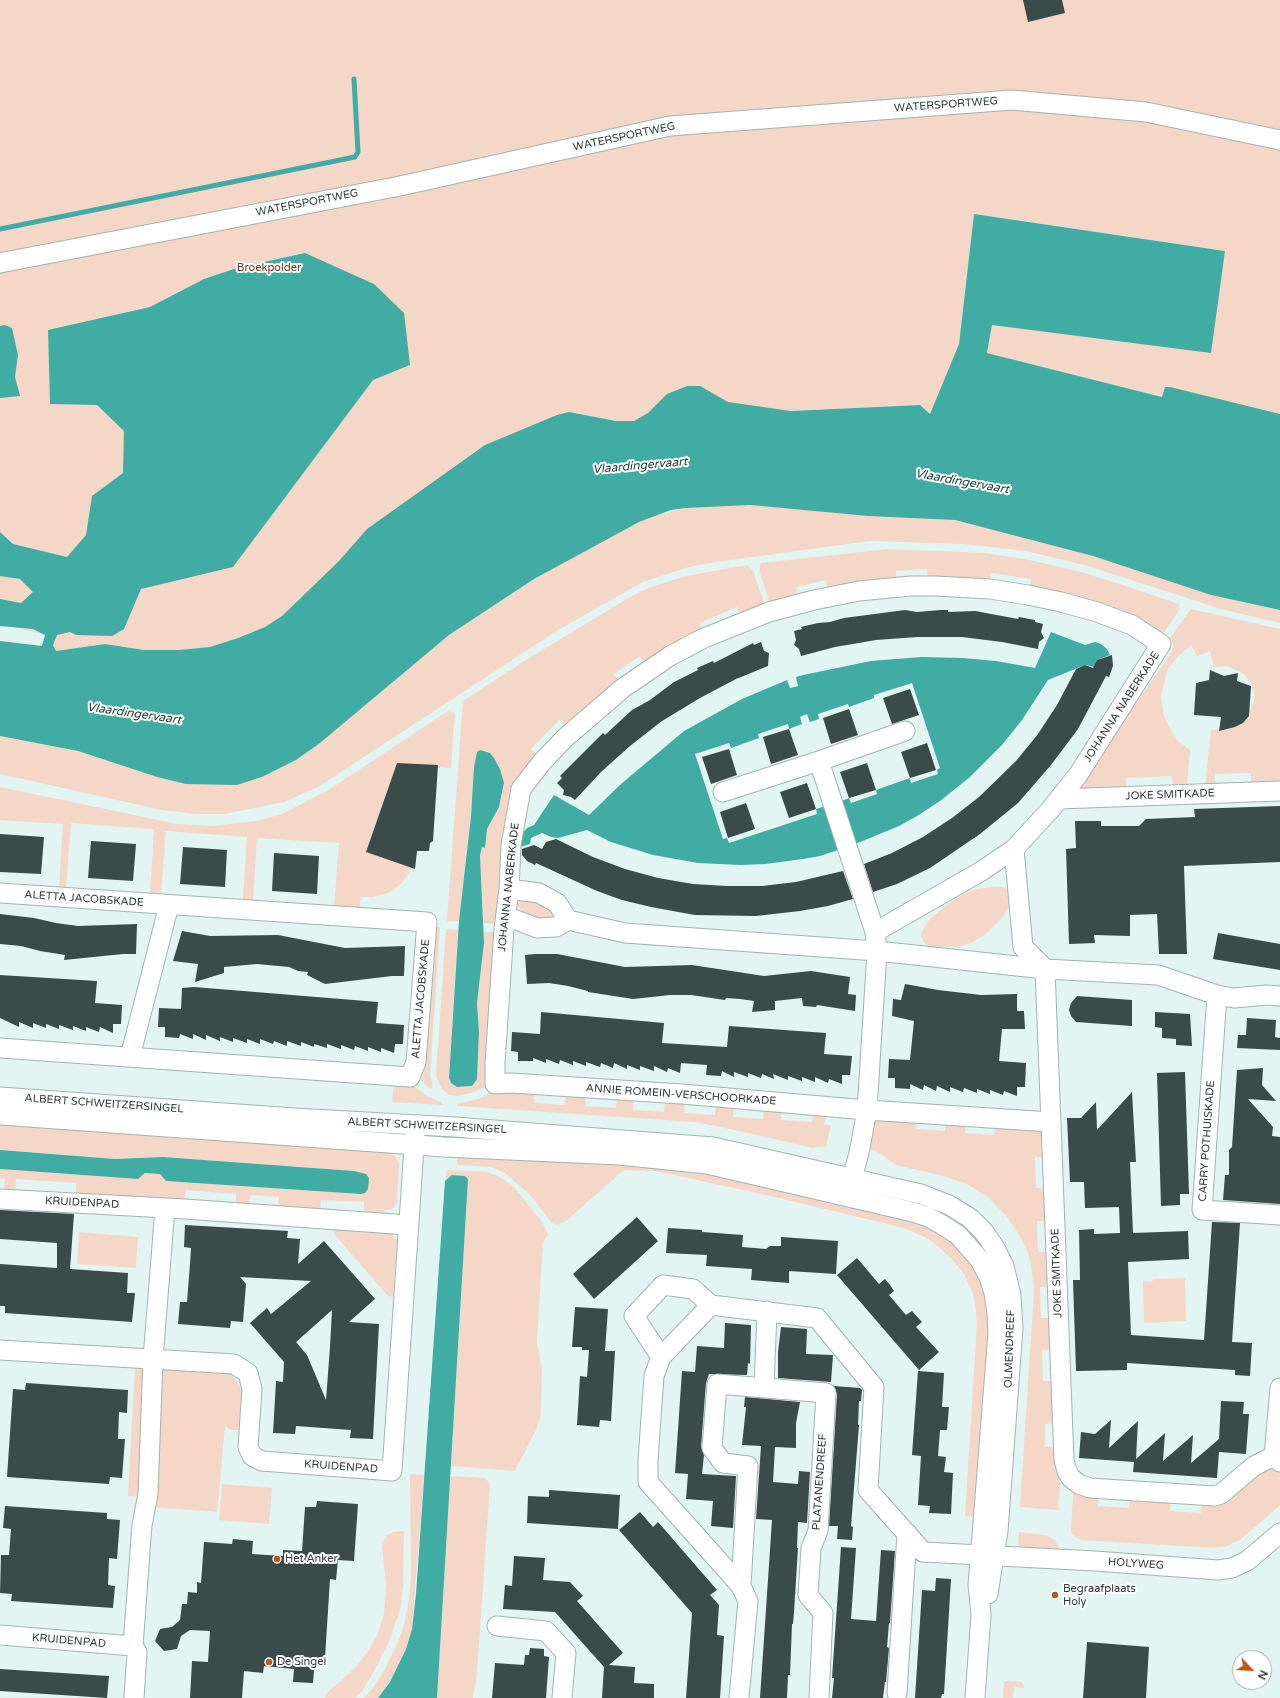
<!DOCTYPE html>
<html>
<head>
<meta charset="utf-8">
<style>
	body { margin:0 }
	#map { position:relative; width:1280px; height:1698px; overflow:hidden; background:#e2f5f3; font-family:"Varela Round",sans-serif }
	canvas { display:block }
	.north { position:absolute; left:1232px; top:1650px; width:40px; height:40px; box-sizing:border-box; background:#fbfffe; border:1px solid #aaafaf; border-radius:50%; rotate:115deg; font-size:11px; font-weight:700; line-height:16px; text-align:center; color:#313838 }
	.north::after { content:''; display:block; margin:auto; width:14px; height:18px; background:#ba5918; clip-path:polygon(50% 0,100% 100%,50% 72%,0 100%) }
</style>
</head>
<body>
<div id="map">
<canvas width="1280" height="1698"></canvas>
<div class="north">N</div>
</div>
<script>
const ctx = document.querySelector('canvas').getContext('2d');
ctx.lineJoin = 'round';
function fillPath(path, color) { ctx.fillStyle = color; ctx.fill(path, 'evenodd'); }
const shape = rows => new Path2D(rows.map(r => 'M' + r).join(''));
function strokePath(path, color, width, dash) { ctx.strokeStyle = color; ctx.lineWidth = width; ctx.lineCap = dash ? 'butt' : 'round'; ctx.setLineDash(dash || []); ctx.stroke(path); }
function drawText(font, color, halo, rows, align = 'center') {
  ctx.font = font + ' "Varela Round",sans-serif'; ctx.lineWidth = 4; ctx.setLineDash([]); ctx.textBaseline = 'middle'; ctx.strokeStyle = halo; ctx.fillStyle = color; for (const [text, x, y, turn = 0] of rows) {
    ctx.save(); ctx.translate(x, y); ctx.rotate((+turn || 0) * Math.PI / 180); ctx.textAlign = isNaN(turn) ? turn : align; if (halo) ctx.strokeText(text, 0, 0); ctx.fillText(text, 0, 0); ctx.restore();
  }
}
fillPath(shape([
	[0,0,1280,0,1280,414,1232,403,1163,397,987,353,992,325,1224,257,1225,251,974,214,959,344,930,414,920,405,791,411,711,401,634,421,616,421,605,419,301,597,282,616,265,627,238,638,210,647,179,650,144,650,105,644,55,651,53,645,56,635,46,635,0,624],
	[734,504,798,509,868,516,930,518,967,522,1114,562,1211,595,1280,610,1280,623,1221,609,1088,566,1026,551,964,544,870,541,716,562,689,567,643,582,558,630,318,787,284,802,225,814,196,814,162,810,0,774,0,736,78,751,157,777,237,785,262,777,296,760,320,743,449,635,534,579,626,528,654,516,686,508],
	[889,549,985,553,1025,559,1081,572,1120,584,1179,604,1180,609,1163,634,1144,624,1029,591,1031,579,991,573,989,585,928,581,927,569,896,571,896,583,828,592,826,580,796,587,798,599,770,604,759,570,761,563],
	[747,565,753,571,765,606,741,618,737,607,700,623,704,634,646,666,640,656,614,674,621,684,568,728,560,719,531,749,540,757,516,785,497,924,484,923,480,855,482,847,485,847,487,829,499,807,503,793,504,783,497,763,472,802,459,921,447,921,463,701,526,660,630,597,648,588,686,576],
	[1191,609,1280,629,1280,784,1251,785,1251,773,1215,774,1215,786,1205,787,1211,730,1227,730,1242,724,1251,715,1249,714,1253,705,1255,697,1252,684,1243,673,1227,666,1214,667,1210,651,1197,656,1191,645,1177,657,1167,671,1161,697,1163,713,1169,727,1178,741,1190,750,1187,786,1174,788,1172,776,1126,778,1126,790,1080,791,1080,782,1172,652,1174,646,1170,638],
	[448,711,455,713,451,768,397,763,366,852,411,867,410,871,402,883,390,892,373,897,361,897,359,908,334,906,339,843,257,838,253,900,243,900,247,837,166,831,161,894,150,893,154,829,71,823,66,887,59,887,63,824,0,820,0,787,177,824,213,826,257,821,282,814,327,791],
	[993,887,1002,887,1010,891,1012,903,1002,918,986,934,971,943,957,947,930,947,924,943,921,936,922,931,929,920,944,907,962,895,976,889],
	[539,898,556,916,554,920,528,917,518,906,517,899],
	[434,927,440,927,430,1075,433,1087,430,1089,421,1080,424,1073],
	[446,929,458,930,449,1078,451,1083,457,1087,467,1087,477,1079,479,1032,477,1003,483,957,484,932,496,932,488,1086,471,1093,458,1096,449,1095,442,1089,436,1077],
	[394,1081,413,1085,425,1095,442,1103,442,1105,392,1102],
	[499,1088,535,1090,534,1103,565,1105,566,1093,586,1094,585,1106,616,1108,617,1097,634,1098,633,1110,664,1112,665,1100,685,1101,684,1113,715,1115,716,1104,733,1105,733,1117,763,1119,764,1107,781,1108,781,1120,812,1122,813,1110,827,1113,824,1124,831,1126,826,1146,813,1148,740,1131,695,1122,457,1106,457,1104,478,1099],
	[917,1118,916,1129,945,1131,946,1120,965,1121,965,1133,994,1135,995,1123,1042,1129,1047,1157,1035,1157,1036,1188,1048,1188,1049,1220,1037,1221,1038,1252,1050,1252,1052,1286,1040,1287,1041,1318,1053,1318,1054,1350,1042,1350,1043,1381,1055,1381,1056,1423,1045,1424,1045,1447,1057,1447,1061,1472,1058,1510,1020,1507,1034,1291,1031,1264,1027,1250,1021,1238,1008,1218,989,1198,967,1184,943,1176,896,1165,881,1154,869,1148,873,1123,875,1120],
	[0,1120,387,1152,395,1156,399,1163,397,1203,392,1209,384,1210,384,1215,364,1214,364,1202,321,1200,320,1214,278,1211,279,1197,250,1195,249,1206,236,1205,236,1194,186,1190,184,1202,76,1195,76,1183,16,1179,15,1191,4,1190,5,1179,0,1178,0,1169,138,1179,145,1173,160,1174,166,1181,361,1194,365,1193,354,1171,163,1157,115,1159,0,1150],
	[457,1152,675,1166,848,1203,940,1230,978,1270,992,1312,975,1517,965,1516,977,1323,976,1309,973,1293,964,1274,952,1259,929,1239,904,1228,775,1197,656,1171,624,1170,566,1221,557,1225,552,1223,530,1195,505,1173,491,1167,457,1165],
	[447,1170,487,1172,500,1177,514,1187,542,1222,548,1234,543,1242,537,1342,542,1371,541,1414,537,1428,515,1471,451,1466,468,1179,465,1176,452,1175,445,1181],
	[334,1228,390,1232,397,1240,393,1297,388,1296,334,1234],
	[79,1232,138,1237,136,1268,77,1264],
	[1185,1278,1186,1321,1144,1323,1143,1281,1152,1282,1153,1279],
	[135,1365,148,1366,141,1497,128,1496],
	[158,1366,223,1371,231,1374,241,1387,244,1395,242,1430,231,1430,225,1426,217,1512,151,1507],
	[1272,1467,1280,1473,1280,1505,1241,1539,1228,1546,1213,1548,1081,1540,1074,1536,1071,1532,1073,1494,1074,1491,1099,1494,1098,1506,1129,1508,1130,1496,1171,1499,1170,1511,1201,1513,1202,1502,1262,1468],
	[410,1474,424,1475,412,1629,406,1648,390,1682,378,1698,364,1698,373,1688,385,1669,398,1642,404,1625,409,1600,411,1576],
	[454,1476,484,1478,488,1481,490,1485,477,1674,473,1698,437,1698,450,1477],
	[222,1484,272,1488,269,1524,219,1520],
	[404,1531,403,1587,400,1610,388,1644,373,1673,362,1691,355,1698,325,1698,327,1693,355,1668,368,1651,377,1636,384,1614,386,1585,382,1547,384,1540,387,1535,393,1532],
	[1019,1532,1046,1535,1054,1539,1060,1549,1018,1548],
	[1007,1681,1021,1682,1024,1685,1024,1688,1014,1687,1013,1698,1003,1698,1004,1682]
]), '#f5d7c7');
fillPath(shape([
	[974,214,1225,251,1211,353,992,325,987,353,1162,397,1165,387,1170,387,1280,414,1280,610,1211,595,1093,556,955,520,868,516,750,505,686,508,671,510,639,522,534,579,449,635,320,743,296,760,262,777,237,785,186,784,157,777,78,751,0,736,0,641,42,646,45,635,33,629,0,626,0,599,21,603,33,592,20,579,0,576,0,532,13,544,67,557,86,535,92,496,123,473,124,431,97,405,50,404,48,330,150,307,204,279,237,268,305,253,374,284,404,313,410,365,373,380,233,567,141,589,124,629,112,636,76,635,70,632,57,635,53,645,56,651,105,644,144,650,179,650,210,647,238,638,265,627,282,616,339,561,367,529,485,445,557,415,569,412,616,421,634,421,648,413,667,394,687,386,700,386,728,402,791,411,920,405,930,414,959,344],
	[5,325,12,328,18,355,15,377,20,396,0,398,0,326],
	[1051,632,1085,645,1095,642,1101,644,1107,649,1110,655,1097,660,1094,667,1085,665,1048,680,1022,720,1002,745,970,777,940,801,917,816,899,826,853,845,820,856,803,859,765,864,741,865,698,863,653,855,611,842,587,830,558,838,551,837,542,833,531,838,530,844,520,847,522,834,527,828,534,825,554,795,589,815,621,784,684,731,742,699,787,680,790,688,798,686,796,677,803,675,871,661,921,657,963,658,996,661,1035,668],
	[912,683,940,768,937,770,938,774,911,783,910,778,876,790,877,794,851,803,849,798,839,802,816,809,817,814,729,843,727,838,723,839,695,754,729,743,731,748,759,738,758,734,788,724,789,729,802,724,800,717,807,714,810,722,819,719,818,714,848,704,849,707,874,698,874,695],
	[480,750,490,753,494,758,500,769,504,783,499,807,487,829,485,848,482,847,480,855,484,943,477,1003,479,1032,477,1079,472,1086,457,1087,451,1083,449,1078,459,921,471,816,474,767,477,752],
	[0,1150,115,1159,163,1157,354,1171,366,1174,369,1178,368,1189,365,1193,361,1194,166,1181,160,1174,145,1173,138,1179,0,1169],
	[452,1175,465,1176,468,1179,437,1698,378,1698,390,1682,406,1649,412,1629,416,1594,445,1181]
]), '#40aca4');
strokePath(shape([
	[0,229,355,157,358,152,354,79]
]), '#40aca4', 5);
fillPath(shape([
	[1023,0,1062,0,1065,13,1028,22],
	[905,610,917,612,940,610,948,610,948,612,975,611,1018,619,1019,617,1035,620,1035,622,1043,624,1041,632,1044,638,1039,642,1038,649,1002,642,962,637,917,637,876,640,835,647,801,656,799,649,794,645,796,640,794,631,802,629,801,627,818,623,830,622,844,618],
	[761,642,764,651,769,653,768,666,736,679,700,698,662,721,630,746,601,772,575,800,571,797,563,795,564,790,557,783,562,778,560,776,603,733,605,735,632,710,650,700,674,682,698,670,697,668,713,661,714,663,753,643,754,645],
	[1112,655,1113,666,1109,677,1106,676,1078,729,1051,765,1018,803,980,834,930,868,897,884,873,892,864,864,892,853,923,837,952,818,979,797,1016,761,1038,734,1057,705,1076,669,1085,665,1093,668,1097,660],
	[1210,670,1224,676,1238,673,1237,681,1251,686,1249,716,1243,723,1235,727,1219,731,1221,717,1194,715,1196,683,1209,680],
	[910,689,919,715,892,724,883,698],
	[849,709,858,735,831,744,823,718],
	[789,729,798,755,771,764,763,737],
	[927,743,936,770,910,778,901,752],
	[729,749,737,775,711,784,702,757],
	[397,763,438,765,433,841,430,843,429,851,417,851,415,869,366,852],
	[867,763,876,790,849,798,840,772],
	[807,783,816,809,789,818,780,792],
	[746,803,755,829,728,838,720,812],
	[1280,806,1280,862,1184,866,1187,954,1159,954,1157,914,1130,915,1130,936,1094,935,1095,943,1069,944,1066,849,1076,848,1075,821,1101,821,1101,826,1139,826,1146,819,1195,817,1194,809],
	[0,834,44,837,41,874,0,872],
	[556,839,593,857,625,869,658,878,693,884,727,886,762,886,796,882,843,871,853,899,828,906,800,911,756,916,695,915,651,907,622,900,597,891,536,863,535,865,527,861,522,855,522,849,534,845,542,849,546,842],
	[91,841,136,844,133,881,88,878],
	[183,847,227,850,225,887,180,884],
	[274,853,319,856,317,894,272,891],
	[0,914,34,918,56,923,78,926,137,924,136,954,123,954,64,960,65,955,40,951,21,946,0,944],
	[182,931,210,936,278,935,345,948,405,946,404,976,392,976,325,984,307,975,308,972,298,971,289,967,257,964,224,967,224,973,195,982,198,964,173,961],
	[1218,933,1280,944,1280,970,1213,959],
	[535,954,557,954,625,967,692,965,764,976,811,971,850,977,848,994,856,995,855,1011,817,1005,816,1007,803,1006,802,998,775,1001,775,1010,752,1012,754,1001,740,999,726,998,725,1000,691,995,670,995,633,999,588,992,588,991,568,986,549,983,527,984,525,955],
	[0,975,97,981,95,1003,122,1005,121,1024,113,1024,113,1033,100,1027,99,1032,86,1027,86,1031,73,1026,73,1030,59,1025,59,1029,46,1024,46,1028,33,1023,33,1028,19,1022,19,1027,0,1018],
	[905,984,938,990,981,995,1017,994,1017,1011,1024,1011,1025,1029,1002,1029,999,1061,1026,1063,1025,1087,1017,1087,1017,1096,1004,1091,1003,1095,990,1090,990,1094,977,1089,977,1093,964,1088,963,1092,950,1087,950,1092,937,1086,936,1091,924,1085,923,1090,910,1084,910,1089,895,1088,895,1078,888,1078,889,1059,910,1060,914,1021,892,1016,893,999,901,1000],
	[194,987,378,1002,376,1023,404,1025,403,1044,395,1044,394,1053,381,1048,381,1052,368,1047,368,1051,355,1046,354,1050,341,1045,341,1049,327,1044,327,1048,314,1044,314,1047,301,1042,301,1046,287,1041,287,1046,274,1041,273,1044,260,1039,260,1044,247,1039,247,1043,233,1038,233,1042,220,1037,220,1041,206,1035,206,1040,193,1034,193,1039,180,1034,179,1038,165,1037,165,1027,158,1027,159,1008,181,1009,182,988],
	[1077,996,1132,1000,1132,1026,1076,1022,1071,1016,1069,1010,1071,1003],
	[541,1012,664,1023,662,1043,727,1047,729,1026,826,1033,824,1054,852,1056,850,1075,842,1075,842,1084,829,1079,828,1083,815,1077,815,1082,802,1077,802,1081,788,1076,788,1080,773,1074,774,1079,762,1074,761,1078,748,1073,748,1077,734,1072,734,1077,722,1071,721,1076,706,1075,707,1065,681,1063,680,1073,668,1068,667,1072,654,1066,654,1071,640,1066,640,1070,627,1065,627,1069,614,1063,613,1068,601,1063,600,1067,586,1062,586,1066,573,1061,573,1065,560,1060,559,1064,546,1059,546,1063,533,1058,533,1061,518,1061,518,1052,511,1051,512,1032,540,1034],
	[1155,1012,1190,1014,1192,1046,1176,1045,1176,1039,1162,1038,1162,1028,1155,1027],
	[1247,1018,1276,1020,1275,1037,1280,1038,1280,1050,1237,1048,1238,1035,1246,1035],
	[1263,1068,1262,1085,1276,1101,1248,1099,1273,1127,1272,1136,1280,1137,1280,1204,1223,1200,1225,1175,1229,1175,1229,1150,1232,1147,1237,1070],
	[1185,1072,1189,1194,1180,1194,1180,1205,1161,1206,1157,1073],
	[1132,1092,1136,1162,1130,1162,1133,1233,1188,1231,1189,1259,1128,1262,1131,1335,1204,1340,1212,1222,1240,1223,1232,1342,1252,1343,1250,1376,1235,1375,1235,1370,1127,1363,1127,1370,1076,1371,1073,1280,1080,1280,1079,1230,1094,1229,1094,1234,1120,1233,1119,1207,1085,1208,1084,1182,1070,1182,1067,1118,1081,1118,1096,1102,1097,1130],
	[0,1210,74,1214,70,1269,128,1273,127,1293,135,1293,132,1322,5,1313,5,1306,0,1306,0,1264,57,1268,57,1243,0,1239],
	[637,1217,658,1241,594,1299,573,1274],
	[185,1225,288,1231,287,1238,300,1239,298,1264,324,1241,362,1284,375,1299,349,1322,379,1324,373,1439,350,1438,351,1430,296,1426,295,1434,273,1433,276,1381,283,1382,284,1362,250,1323,267,1308,271,1314,311,1281,240,1277,246,1284,243,1322,231,1321,230,1328,178,1324,180,1302,187,1302,190,1264,191,1248,184,1247],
	[332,1310,330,1347,326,1400,307,1355,296,1342],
	[668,1228,702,1230,702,1232,743,1235,742,1247,766,1249,770,1246,781,1246,781,1237,838,1241,836,1274,789,1271,789,1283,751,1280,752,1269,706,1266,707,1255,666,1253],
	[857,1258,879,1284,885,1279,890,1285,894,1291,889,1295,906,1315,912,1311,922,1322,916,1327,939,1352,919,1370,837,1275],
	[575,1307,608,1309,605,1351,615,1351,611,1421,600,1420,599,1427,577,1425,580,1376,587,1377,589,1350,582,1350,582,1347,572,1347],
	[725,1323,751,1325,750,1364,748,1363,747,1375,709,1374,706,1383,701,1447,704,1455,702,1474,736,1476,733,1528,711,1526,713,1501,686,1499,688,1474,675,1473,682,1371,695,1372,697,1346,724,1348],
	[781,1327,807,1329,806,1354,833,1355,831,1382,778,1378,778,1352],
	[918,1371,944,1373,942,1407,949,1407,947,1430,940,1430,938,1456,946,1457,944,1472,953,1473,951,1514,929,1513,930,1506,918,1505,921,1456,912,1455],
	[26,1383,128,1390,127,1413,119,1412,118,1439,125,1439,122,1478,110,1477,109,1484,7,1477,13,1389,25,1390],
	[834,1386,860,1388,862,1390,861,1401,859,1401,858,1425,859,1425,851,1526,853,1527,852,1540,837,1539,838,1526,829,1526,837,1394],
	[745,1397,800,1402,796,1423,796,1448,775,1447,773,1482,798,1484,799,1471,810,1472,807,1523,798,1522,797,1548,798,1548,794,1612,793,1624,792,1624,790,1675,788,1675,787,1698,760,1698,772,1520,756,1519,761,1446,742,1445,746,1407,744,1407],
	[1221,1401,1244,1402,1243,1414,1249,1414,1246,1454,1219,1452,1217,1478,1133,1472,1134,1462,1079,1458,1081,1432,1095,1434,1111,1420,1109,1448,1138,1421,1136,1459,1165,1433,1163,1461,1193,1435,1191,1463,1219,1439],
	[549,1490,620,1495,618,1529,527,1523,528,1496,549,1497],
	[317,1501,358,1504,354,1561,338,1560,336,1580,330,1579,325,1658,315,1658,313,1683,293,1682,294,1669,264,1666,263,1673,244,1671,242,1698,190,1698,192,1661,208,1662,210,1631,190,1630,181,1636,177,1649,164,1651,155,1641,160,1629,172,1627,180,1620,182,1604,187,1604,188,1592,197,1593,197,1582,201,1583,204,1542,232,1544,233,1539,253,1541,252,1554,283,1556,283,1550,302,1551,305,1507,316,1507],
	[5,1506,107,1513,107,1519,120,1520,117,1559,109,1558,108,1585,115,1586,113,1608,11,1601,12,1594,0,1593,1,1555,9,1555,11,1529,3,1528],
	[640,1512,653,1527,658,1522,717,1590,710,1595,719,1605,717,1635,724,1636,720,1698,686,1698,692,1613,619,1530],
	[841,1547,856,1548,851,1619,876,1621,881,1550,895,1551,890,1623,889,1623,887,1647,889,1648,886,1682,885,1682,883,1698,832,1698,834,1678,832,1678],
	[514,1556,545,1558,543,1580,570,1582,583,1596,577,1601,623,1653,609,1665,635,1667,634,1683,654,1684,654,1698,602,1698,604,1667,555,1612,503,1609,505,1585,512,1586],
	[936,1578,951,1579,944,1694,942,1694,941,1698,915,1698,922,1590,935,1591],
	[1087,1642,1149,1647,1146,1698,1083,1698],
	[530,1648,544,1649,544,1656,549,1657,546,1698,492,1698,495,1663,524,1665,525,1655,529,1655],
	[0,1669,109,1676,107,1698,0,1691]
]), '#3a4b49');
const minor = shape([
	[0,263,400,186,670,126,1012,100,1146,112,1280,140],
	[819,761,875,932,877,951,867,1110,859,1153,849,1189],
	[723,792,819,761,905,731],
	[1059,799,1280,791],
	[1014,849,1023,947,1045,969,1064,1460,1067,1471,1071,1478,1079,1484,1090,1488,1214,1496,1221,1494,1254,1466,1274,1456,1280,1462],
	[509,889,539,893,557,903,568,920],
	[0,893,427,922,416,1062,410,1077,0,1048],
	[506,916,537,928,556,927,568,920,625,933,877,951,1045,969,1158,975,1217,995,1234,998,1267,995,1280,996],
	[875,932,980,872,1014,849,1050,810,1078,775,1161,644,1132,625,1097,612,1061,602,1028,595,990,589,935,586,911,586,859,591,814,600,769,612,704,638,670,656,623,688,566,737,542,762,521,789,511,845,509,889,504,929,495,1063,495,1084,511,1083,682,1094,867,1110,1051,1122],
	[1217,995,1202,1210,1280,1215],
	[130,1057,169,905],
	[0,1097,294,1118,455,1127,713,1147,921,1194,949,1205,970,1218,984,1232,995,1248,1004,1266,1011,1295,1013,1328,998,1531,988,1594],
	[0,1115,444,1147,619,1155,707,1164,913,1212,928,1217,941,1224,958,1235,980,1260,989,1277,994,1293,997,1313,998,1333,978,1585,981,1615,975,1698],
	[0,1199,185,1209,408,1225],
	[0,1350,234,1364,248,1373,252,1389,248,1447,252,1456,262,1461,392,1471,415,1133],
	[661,1357,634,1316,663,1285,693,1289,711,1305],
	[764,1388,767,1311],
	[1274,1456,1280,1388],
	[741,1586,748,1466,723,1463,712,1448,717,1384,826,1393,818,1531,811,1548,808,1595,823,1613,819,1698],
	[497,1626,546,1631,566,1653,562,1698],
	[0,1635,133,1646,137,1652,134,1698],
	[133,1646,142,1525,148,1494,153,1359,165,1208],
	[897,1693,907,1533],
	[739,1698,748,1601,741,1586,648,1482,648,1460,654,1376,661,1357,711,1305,817,1318,874,1387,868,1490,923,1552,1095,1561,1218,1570,1232,1568,1247,1561,1280,1533]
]);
strokePath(minor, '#a1b4b1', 21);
strokePath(minor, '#fff', 19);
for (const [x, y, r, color] of [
	[277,1559,4,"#ba5918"],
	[1055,1595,4,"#ba5918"],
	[269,1662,4,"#ba5918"]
]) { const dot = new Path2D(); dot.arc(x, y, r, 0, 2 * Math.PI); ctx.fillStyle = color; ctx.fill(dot); strokePath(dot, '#fbfffe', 1.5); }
drawText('11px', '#313838', '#fbfffe', [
	["WATERSPORTWEG",946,105,-4],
	["WATERSPORTWEG",624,137,-12],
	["WATERSPORTWEG",307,203,-11],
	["JOHANNA NABERKADE",1122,707,-57],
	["JOKE SMITKADE",1170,795,-2],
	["JOHANNA NABERKADE",509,887,-84],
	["ALETTA JACOBSKADE",84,899,4],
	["ALETTA JACOBSKADE",421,999,-85],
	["ANNIE ROMEIN-VERSCHOORKADE",681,1095,4],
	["ALBERT SCHWEITZERSINGEL",104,1104,4],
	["ALBERT SCHWEITZERSINGEL",427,1126,3],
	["CARRY POTHUISKADE",1207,1141,-86],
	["KRUIDENPAD",82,1203,3],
	["JOKE SMITKADE",1057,1273,-92],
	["OLMENDREEF",1010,1349,-88],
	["KRUIDENPAD",341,1467,4],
	["PLATANENDREEF",820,1482,-86],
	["HOLYWEG",1136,1564,4],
	["KRUIDENPAD",69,1641,5]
]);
drawText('11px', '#6d3512', '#fbfffe', [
	["Broekpolder",269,268]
]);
drawText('11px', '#313838', '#fbfffe', [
	["Het Anker",285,1559],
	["Begraafplaats",1063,1589],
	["Holy",1063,1602],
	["De Singel",277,1662]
], 'left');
drawText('italic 12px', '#243c3a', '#fbfffe', [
	["Vlaardingervaart",640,466,-5],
	["Vlaardingervaart",962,482,10],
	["Vlaardingervaart",134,714,8]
]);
</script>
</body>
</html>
